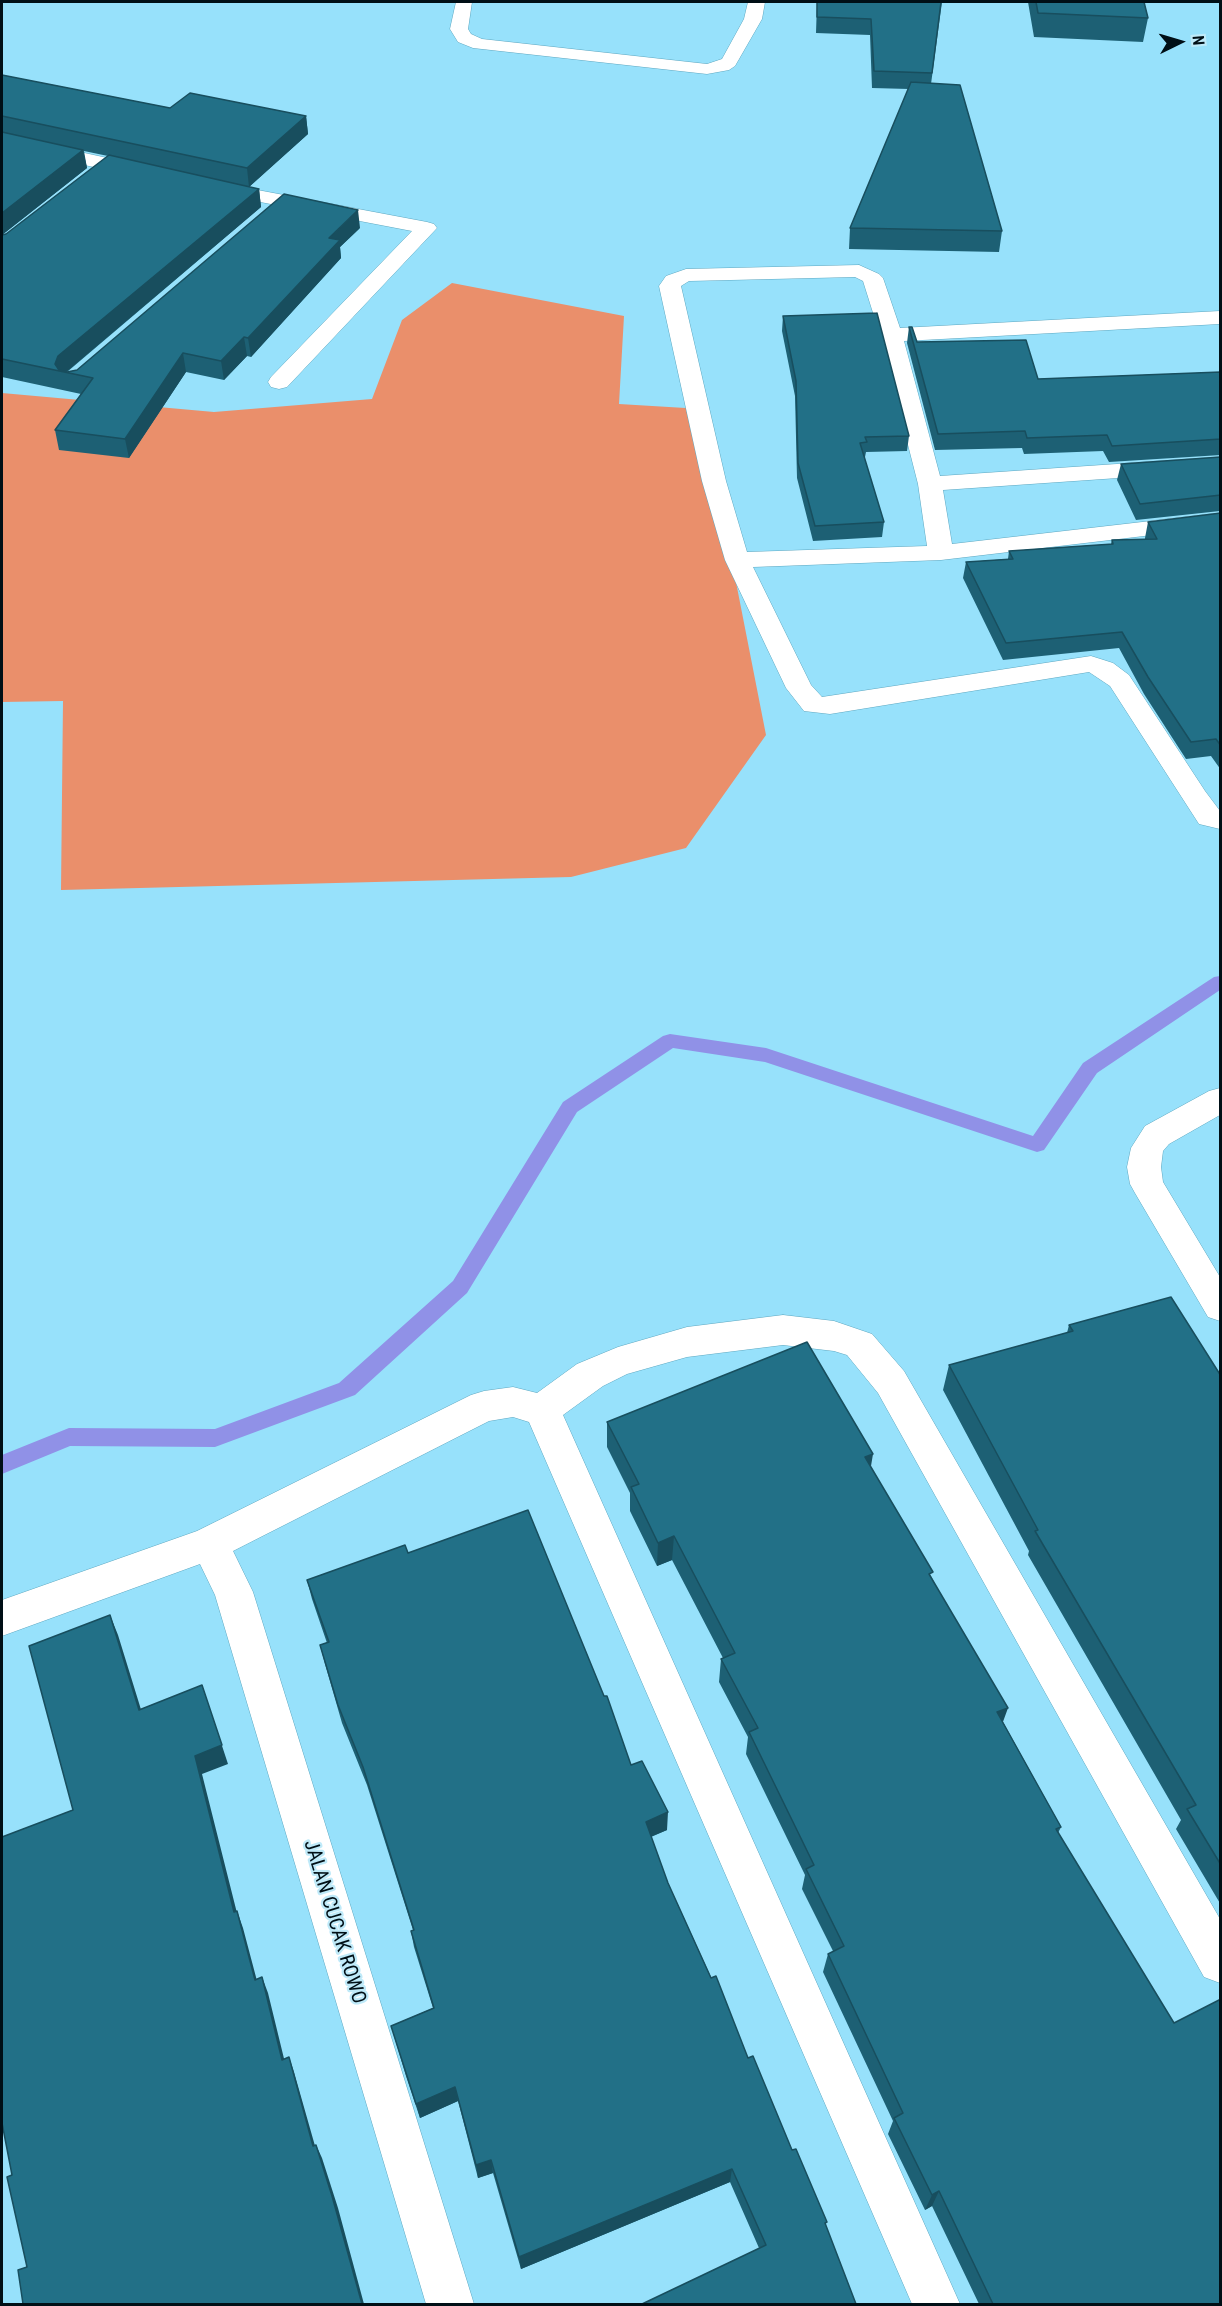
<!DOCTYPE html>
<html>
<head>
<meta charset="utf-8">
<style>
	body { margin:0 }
	#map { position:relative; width:1222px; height:2306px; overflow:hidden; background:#97e1fb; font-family:"Roboto Condensed",sans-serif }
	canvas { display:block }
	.frame { position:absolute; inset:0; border:3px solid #000f16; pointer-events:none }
	.north { position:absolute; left:1150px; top:12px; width:60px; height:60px; -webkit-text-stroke:4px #bfeaf9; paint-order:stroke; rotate:85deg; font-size:16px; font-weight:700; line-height:24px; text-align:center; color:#000f16 }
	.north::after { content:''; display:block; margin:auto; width:21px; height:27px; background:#000f16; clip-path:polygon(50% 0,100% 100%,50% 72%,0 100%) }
</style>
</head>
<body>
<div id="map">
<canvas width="1222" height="2306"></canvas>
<div class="frame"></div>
<div class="north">N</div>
</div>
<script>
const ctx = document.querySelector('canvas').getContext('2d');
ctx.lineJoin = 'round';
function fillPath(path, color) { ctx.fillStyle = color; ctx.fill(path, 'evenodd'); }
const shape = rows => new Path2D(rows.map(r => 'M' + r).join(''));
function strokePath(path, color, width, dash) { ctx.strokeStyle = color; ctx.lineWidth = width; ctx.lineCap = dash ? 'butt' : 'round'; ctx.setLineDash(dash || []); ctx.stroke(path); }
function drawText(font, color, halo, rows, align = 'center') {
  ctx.font = font + ' "Roboto Condensed",sans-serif'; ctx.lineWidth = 4.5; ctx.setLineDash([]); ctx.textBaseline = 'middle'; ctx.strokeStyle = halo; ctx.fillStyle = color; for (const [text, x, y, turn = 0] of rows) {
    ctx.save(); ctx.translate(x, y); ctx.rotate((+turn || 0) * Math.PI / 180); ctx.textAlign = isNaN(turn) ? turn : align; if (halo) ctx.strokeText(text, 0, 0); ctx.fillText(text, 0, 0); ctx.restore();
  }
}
fillPath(shape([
	[452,283,624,316,619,404,702,409,766,735,686,848,571,877,61,890,63,701,2,702,2,393,214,412,372,399,402,320]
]), '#ea8f6b');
fillPath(shape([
	[1220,976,1220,990,1097,1073,1044,1150,1037,1152,765,1062,673,1048,577,1112,467,1293,355,1395,215,1447,70,1446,2,1474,2,1455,69,1428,215,1429,339,1383,453,1281,563,1102,663,1036,670,1034,766,1048,1033,1136,1083,1063,1214,977,1220,976]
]), '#9091e7');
const minor = shape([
	[456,2,472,2,468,29,471,34,482,39,707,64,722,59,744,19,748,2,765,2,762,19,735,66,729,70,707,74,473,48,458,42,450,29,456,2],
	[2,135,144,166,151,168,154,172,151,176,144,178,2,147,2,135],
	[215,182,427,222,434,224,437,228,287,387,279,389,271,387,268,382,271,377,412,231,208,192,205,188,208,184,215,182],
	[859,265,879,274,883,278,900,328,1220,311,1220,324,904,341,940,476,1220,457,1220,471,943,490,952,544,1220,513,1220,527,941,560,753,567,811,685,822,697,1091,656,1113,663,1129,675,1205,791,1220,811,1220,829,1199,824,1110,686,1089,672,830,714,804,711,786,688,725,560,702,481,659,286,666,276,686,269,859,265],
	[855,277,863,281,880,335,918,484,927,546,747,552,726,481,681,286,689,281,855,277],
	[1220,1088,1220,1115,1169,1144,1163,1151,1161,1167,1163,1182,1220,1277,1220,1321,1208,1317,1135,1193,1130,1184,1127,1167,1131,1148,1145,1126,1209,1091,1220,1088],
	[783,1315,834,1321,872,1334,904,1371,1220,1919,1220,1983,1204,1977,878,1393,847,1355,834,1351,783,1345,687,1357,627,1374,603,1386,563,1415,960,2304,912,2304,529,1422,513,1417,489,1421,233,1551,253,1592,474,2304,426,2304,215,1595,200,1564,2,1636,2,1600,197,1531,471,1395,484,1391,513,1387,537,1393,577,1364,618,1347,687,1327,783,1315]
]);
strokePath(minor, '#5ea7c0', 1);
fillPath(minor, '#fff');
fillPath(shape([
	[817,2,942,2,931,84,1002,231,999,252,849,249,850,228,909,89,872,88,870,35,816,33],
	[1028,2,1144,2,1148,18,1143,42,1034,37],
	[2,75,170,108,306,116,308,134,249,187,259,189,261,207,67,372,77,370,360,228,340,247,341,258,251,357,247,356,224,380,186,372,129,458,59,450,55,430,81,394,2,377,2,235,6,234,108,156,84,151,87,168,2,235],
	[783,316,909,436,907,451,866,452,865,457,864,457,884,522,882,537,813,541,797,478,795,396,782,331],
	[909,327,917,342,1038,379,1221,372,1221,455,1109,462,1103,451,1024,454,1022,448,935,450,907,343],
	[1221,457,1221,511,1220,511,1136,520,1117,480,1121,464],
	[1221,513,1221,770,1211,756,1186,759,1144,694,1119,648,1003,660,963,578,966,562,1008,559,1009,551,1111,544,1112,540,1145,539,1145,538,1148,522],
	[1069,1325,1221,1376,1221,1905,1176,1829,1181,1820,1028,1555,1029,1551,943,1390,949,1365,1067,1333],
	[607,1422,871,1467,932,1578,1003,1722,1061,1827,1058,1833,1221,2304,979,2304,932,2206,925,2210,888,2134,893,2121,823,1972,828,1954,833,1951,802,1889,805,1875,746,1754,748,1737,719,1682,721,1659,723,1658,672,1560,657,1566,630,1511,630,1493,607,1447],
	[408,1553,631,1765,667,1830,651,1837,668,1883,748,2058,827,2222,759,2248,730,2182,521,2269,493,2173,478,2178,458,2101,420,2118,406,2076,391,2026,433,2008,414,1947,411,1931,413,1930,367,1785,342,1723,325,1664,320,1645,327,1643,312,1599,307,1580]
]), '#1d6074');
fillPath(shape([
	[306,116,308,134,249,187,247,168],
	[83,150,87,168,2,235,2,213],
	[259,189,261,207,66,372,56,370,55,364,58,356],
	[358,210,360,228,340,247,341,258,251,357,248,338,329,238],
	[244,337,247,356,224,380,221,361],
	[183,353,186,372,129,458,125,439],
	[873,1454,869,1478,865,1457],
	[674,1536,672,1560,657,1566,658,1543],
	[110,1615,118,1635,147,1729,139,1710],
	[202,1685,228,1764,202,1774,241,1929,234,1912,195,1756],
	[1008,1708,1000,1730,997,1712],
	[668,1812,667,1830,645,1839,646,1822],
	[237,1911,243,1928,261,1996,255,1980],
	[262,1977,268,1993,288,2075,282,2060],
	[289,2057,294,2072,319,2160,313,2146],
	[455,2087,458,2101,420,2118,416,2104],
	[316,2145,322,2158,338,2208,364,2304,362,2304],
	[491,2160,493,2173,478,2178,476,2165],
	[732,2169,730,2182,521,2269,519,2257],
	[939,2191,932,2206,925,2210,932,2195]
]), '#184e5e');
const building = shape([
	[817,2,941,2,932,73,874,71,871,19,817,17,817,2],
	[1036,2,1144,2,1148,18,1038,13,1036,2],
	[2,75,170,108,190,93,306,116,247,168,2,116,2,75],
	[911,82,960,85,1002,231,850,228,911,82],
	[2,132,83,150,2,213,2,132],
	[109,155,259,189,58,356,55,364,59,370,67,372,77,370,284,194,358,210,329,238,340,240,248,338,244,337,221,361,183,353,125,439,55,430,93,378,2,359,2,235,6,234,109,155],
	[877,313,909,436,865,437,867,442,860,443,884,522,815,526,798,463,796,381,783,316,877,313],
	[909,327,912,327,917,342,1026,340,1038,379,1221,372,1221,439,1112,446,1107,435,1027,438,1025,431,938,434,909,327],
	[1221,457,1221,495,1140,504,1121,464,1221,457],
	[1221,513,1221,746,1216,739,1191,742,1148,677,1122,632,1006,643,966,562,1013,559,1009,551,1113,544,1112,540,1157,539,1148,522,1221,513],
	[1171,1297,1221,1376,1221,1865,1187,1809,1196,1805,1035,1531,1038,1530,949,1365,1073,1331,1069,1325,1171,1297],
	[807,1342,873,1454,865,1457,933,1572,929,1574,1008,1708,997,1712,1061,1827,1056,1829,1174,2023,1221,1999,1221,2304,993,2304,939,2191,932,2195,894,2118,903,2113,828,1954,844,1946,806,1869,814,1865,749,1732,758,1728,721,1659,735,1653,674,1536,658,1543,631,1487,639,1484,607,1422,807,1342],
	[528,1510,604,1696,607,1696,631,1765,642,1761,668,1812,646,1822,668,1883,711,1978,716,1976,748,2058,753,2056,792,2150,796,2149,827,2222,825,2223,856,2304,642,2304,766,2245,732,2169,519,2257,491,2160,476,2165,455,2087,416,2104,391,2026,434,2008,411,1931,414,1930,363,1767,338,1705,320,1645,329,1642,307,1580,405,1545,408,1553,528,1510],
	[110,1615,139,1710,202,1685,222,1745,195,1756,234,1912,237,1911,255,1980,262,1977,282,2060,289,2057,313,2146,316,2145,332,2196,362,2304,23,2304,18,2270,27,2267,7,2177,12,2175,2,2123,2,1837,73,1810,29,1646,110,1615]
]);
fillPath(building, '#227087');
strokePath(building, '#184e5e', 1.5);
drawText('20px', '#000f16', '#bfeaf9', [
	["JALAN CUCAK ROWO",334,1922,73]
]);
</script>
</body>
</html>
